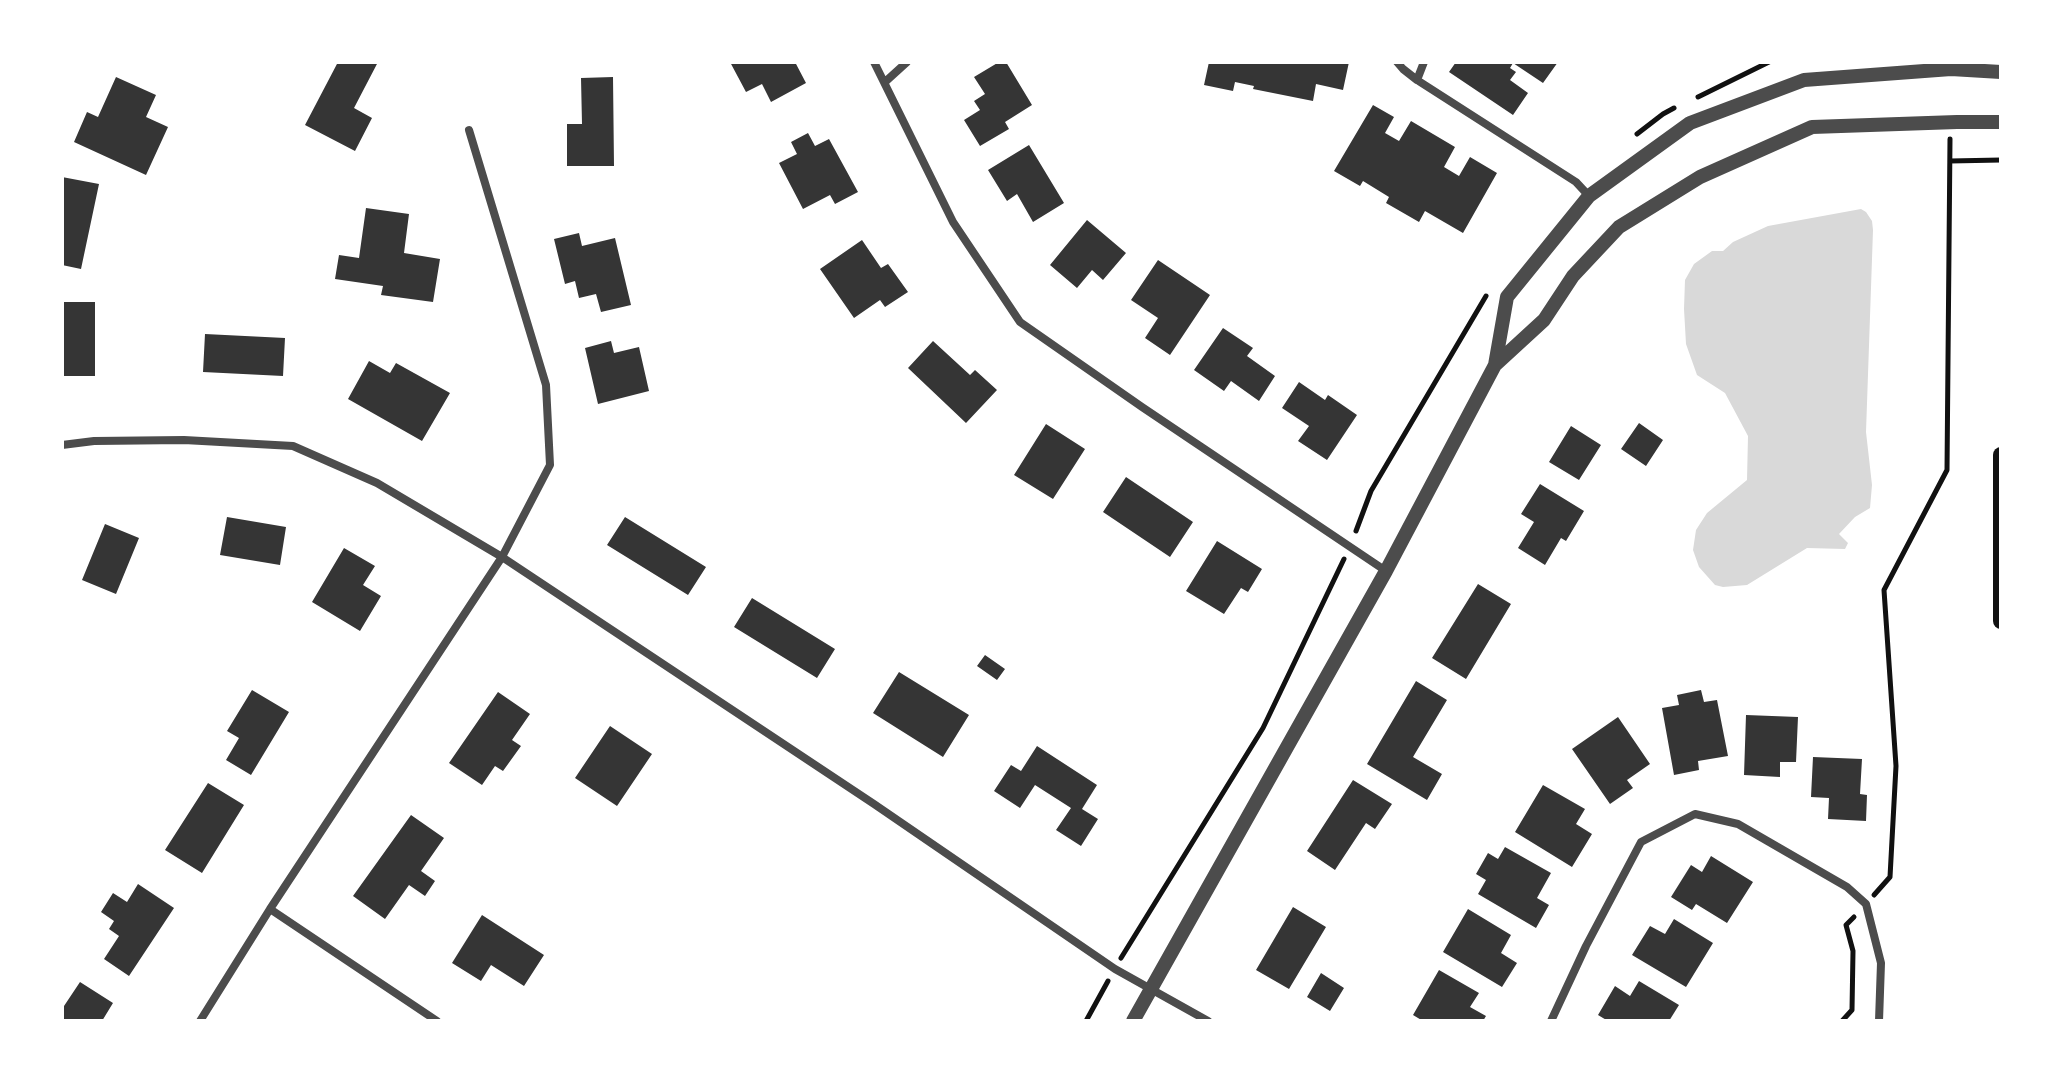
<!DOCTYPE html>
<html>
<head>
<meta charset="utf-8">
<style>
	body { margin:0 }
	#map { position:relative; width:2063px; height:1083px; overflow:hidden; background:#fff; font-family:"Noto Serif",serif }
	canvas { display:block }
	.frame { position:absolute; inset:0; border:64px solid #fff; pointer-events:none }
</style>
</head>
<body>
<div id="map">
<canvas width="2063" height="1083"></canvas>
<div class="frame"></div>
</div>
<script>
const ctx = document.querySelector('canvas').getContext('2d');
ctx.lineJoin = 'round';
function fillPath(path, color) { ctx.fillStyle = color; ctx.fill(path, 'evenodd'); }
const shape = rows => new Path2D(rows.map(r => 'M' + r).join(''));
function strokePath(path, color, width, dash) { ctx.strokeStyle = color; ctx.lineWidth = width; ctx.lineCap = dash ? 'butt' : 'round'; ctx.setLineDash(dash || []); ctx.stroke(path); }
fillPath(shape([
	[1861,209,1866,212,1872,221,1873,230,1866,432,1872,485,1870,508,1855,517,1839,534,1848,543,1845,549,1807,548,1747,585,1723,587,1715,585,1699,567,1693,550,1696,530,1707,513,1747,480,1748,436,1725,393,1697,375,1686,344,1684,309,1685,280,1694,264,1712,251,1723,251,1733,242,1768,226]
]), '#d9d9d9');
fillPath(shape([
	[338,62,378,62,354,108,372,118,355,151,305,125],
	[730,62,795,62,806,83,771,102,762,84,746,92],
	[999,62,1006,62,1032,105,1005,122,1009,129,980,146,964,120,980,110,974,101,985,94,974,77],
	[1209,62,1349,62,1343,90,1316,84,1313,101,1253,89,1254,86,1235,82,1233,91,1204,85],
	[1456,62,1558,62,1543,83,1513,63,1510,68,1516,72,1510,80,1528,93,1513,115,1449,72],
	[116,77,156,95,146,117,168,127,146,175,74,142,87,112,98,117],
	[613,77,614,166,567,166,567,124,582,124,581,78],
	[1373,105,1394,117,1385,133,1399,141,1411,121,1455,147,1444,167,1459,176,1470,157,1497,173,1463,233,1425,211,1419,222,1386,203,1389,197,1363,181,1360,186,1334,171],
	[808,133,815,146,829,139,858,192,835,204,830,195,803,209,779,163,797,154,791,142],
	[1029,145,1064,203,1033,222,1017,194,1007,201,988,170],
	[62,177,99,184,81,269,62,265],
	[366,208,409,214,404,253,440,259,433,302,381,295,383,286,335,279,339,255,359,258],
	[1087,220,1126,253,1103,280,1092,270,1077,288,1050,265],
	[579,233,582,246,615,238,631,305,601,312,596,294,579,298,575,281,565,284,554,239],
	[862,240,881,268,888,264,908,292,885,307,880,300,854,318,820,269],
	[1158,260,1210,295,1170,355,1145,338,1158,318,1131,300],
	[62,302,95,302,95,376,62,376],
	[1223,328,1253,348,1247,356,1275,376,1259,401,1231,381,1224,391,1194,370],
	[205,334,285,338,283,376,203,372],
	[611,341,614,353,639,347,649,391,598,404,585,348],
	[933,341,970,375,975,370,997,390,966,423,908,368],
	[369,361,390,373,396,363,450,393,422,441,348,399],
	[1299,382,1325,400,1328,395,1357,415,1327,460,1298,441,1309,426,1282,408],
	[1639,423,1663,440,1646,466,1621,449],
	[1046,424,1085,449,1053,499,1014,475],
	[1571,426,1601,445,1579,480,1549,462],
	[1126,477,1193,522,1170,557,1103,512],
	[1540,484,1584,511,1566,541,1561,538,1545,565,1518,548,1534,522,1521,514],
	[227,517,286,527,280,565,220,555],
	[625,517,706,567,688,595,607,545],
	[105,524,139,538,116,594,82,580],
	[1217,541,1262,569,1248,592,1241,588,1224,614,1186,591],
	[344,548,375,566,363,585,381,596,360,631,312,602],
	[1478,584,1511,604,1466,679,1432,658],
	[752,598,835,649,817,678,734,627],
	[985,655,1005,669,997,680,977,666],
	[899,672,969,715,943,757,873,713],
	[1416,681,1447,700,1413,757,1442,774,1427,800,1367,764],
	[252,690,289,712,251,775,226,760,239,738,227,731],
	[1701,690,1704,702,1717,700,1728,756,1698,761,1699,770,1674,775,1662,708,1679,705,1677,695],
	[498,692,530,714,512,740,521,746,503,771,495,766,482,785,449,763],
	[1746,715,1798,717,1796,762,1780,762,1780,777,1744,775],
	[1618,717,1650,764,1627,780,1633,788,1610,804,1572,749],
	[610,726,652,754,617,806,575,778],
	[1037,746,1097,785,1082,809,1098,819,1081,846,1056,830,1071,808,1035,785,1020,808,994,791,1011,765,1021,771],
	[1813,757,1862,759,1860,794,1867,795,1866,821,1828,819,1829,798,1811,797],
	[1353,780,1392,804,1375,829,1366,823,1335,870,1307,851],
	[208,783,244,805,202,873,165,850],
	[1543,785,1585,809,1576,824,1592,834,1572,867,1515,832],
	[411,815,444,838,421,871,435,881,425,896,409,885,385,919,353,896],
	[1505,847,1551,873,1537,898,1549,905,1536,928,1478,894,1486,880,1476,874,1488,853,1498,859],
	[1711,856,1753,882,1727,923,1696,904,1692,910,1671,897,1691,865,1702,872],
	[138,884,174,908,129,976,104,959,119,936,109,929,114,921,101,912,113,893,127,902],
	[1293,907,1326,927,1289,989,1256,970],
	[1468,909,1511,935,1501,953,1517,963,1502,987,1443,952],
	[482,915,544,955,524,986,491,965,481,981,452,963],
	[1674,919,1713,943,1686,987,1632,955,1650,926,1665,934],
	[1439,970,1479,993,1470,1007,1486,1016,1483,1021,1423,1021,1413,1015],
	[1321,973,1344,988,1330,1011,1307,997],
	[1639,981,1679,1005,1669,1021,1608,1021,1598,1015,1615,986,1630,996],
	[80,982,113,1003,102,1021,62,1021,62,1009]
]), '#353535');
strokePath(shape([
	[1698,97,1769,62],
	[1637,134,1663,114,1674,108],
	[1950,161,2001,160],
	[1356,531,1371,491,1486,296],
	[1874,895,1890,877,1896,766,1884,590,1947,470,1950,139],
	[1121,958,1263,728,1344,559],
	[1086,1021,1108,981],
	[1842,1021,1852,1010,1853,951,1846,925,1854,917]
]), '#111', 5);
strokePath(shape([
	[874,62,953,222,1020,322,1142,407,1386,571],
	[1397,62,1403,69,1417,80],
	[1424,62,1417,80,1576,182,1589,196],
	[885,82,907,62],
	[62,445,94,441,184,440,293,446,377,483,502,557,874,804,1115,969,1208,1021],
	[270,909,437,1021],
	[200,1021,270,909,502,557,550,465,546,385,469,130],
	[1551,1021,1586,946,1641,842,1695,814,1738,824,1847,887,1866,904,1881,963,1879,1021]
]), '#4c4c4c', 8);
strokePath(shape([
	[1495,365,1544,320,1573,276,1619,227,1700,177,1812,127,1957,122,2001,122],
	[1133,1021,1386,571,1495,365,1507,297,1589,196,1690,123,1804,80,1951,69,2001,72]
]), '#4c4c4c', 14);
strokePath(shape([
	[2001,455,2001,621]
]), '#111', 16);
</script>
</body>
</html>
